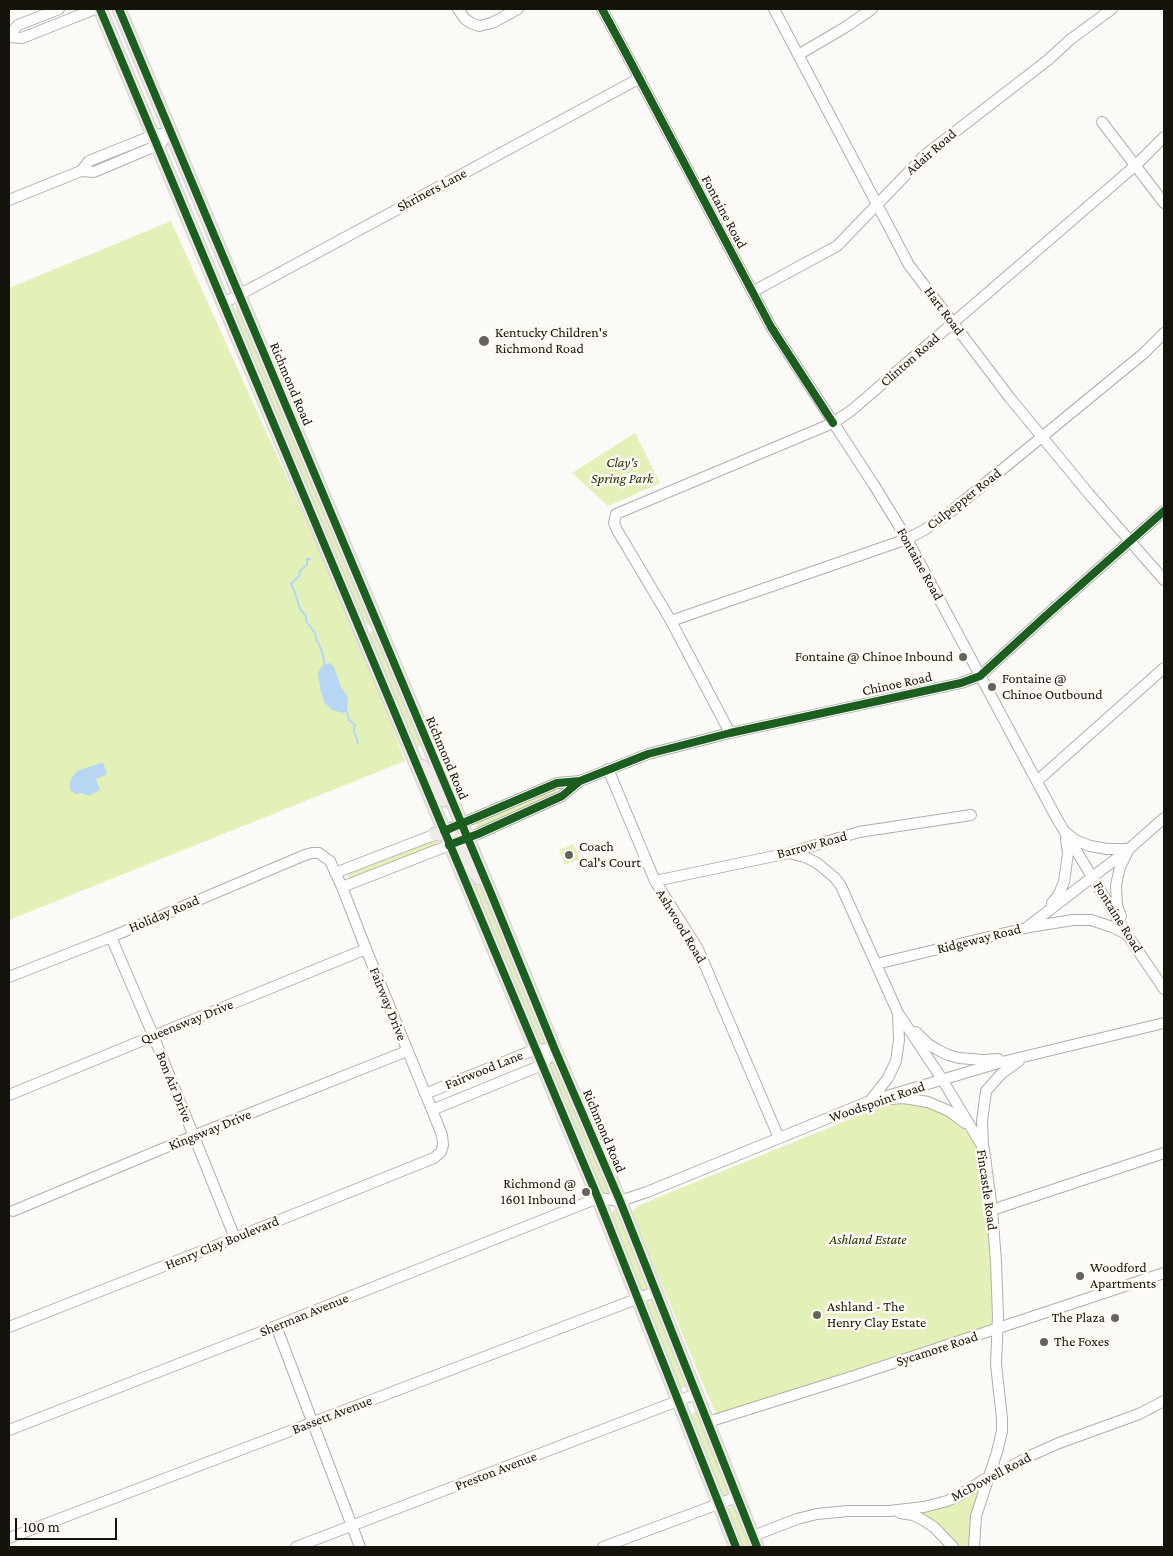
<!DOCTYPE html>
<html>
<head>
<meta charset="utf-8">
<style>
	body { margin:0 }
	#map { position:relative; width:1173px; height:1556px; overflow:hidden; background:#fcfaf7; font-family:"Crimson Pro",serif }
	canvas { display:block }
	.frame { position:absolute; inset:0; border:10px solid #16120c; pointer-events:none }
	.scale { position:absolute; left:15px; top:1518px; width:102px; height:22px; box-sizing:border-box; border:2px solid #16120c; border-top:0; padding-left:6px; font-size:15px; line-height:18px; white-space:nowrap; color:#16120c; -webkit-text-stroke:4px #fffaf4; paint-order:stroke }
</style>
</head>
<body>
<div id="map">
<canvas width="1173" height="1556"></canvas>
<div class="frame"></div>
<div class="scale">100 m</div>
</div>
<script>
const ctx = document.querySelector('canvas').getContext('2d');
ctx.lineJoin = 'round';
function fillPath(path, color) { ctx.fillStyle = color; ctx.fill(path, 'evenodd'); }
const shape = rows => new Path2D(rows.map(r => 'M' + r).join(''));
function strokePath(path, color, width, dash) { ctx.strokeStyle = color; ctx.lineWidth = width; ctx.lineCap = dash ? 'butt' : 'round'; ctx.setLineDash(dash || []); ctx.stroke(path); }
function drawText(font, color, halo, rows, align = 'center') {
  ctx.font = font + ' "Crimson Pro",serif'; ctx.lineWidth = 5; ctx.setLineDash([]); ctx.textBaseline = 'middle'; ctx.strokeStyle = halo; ctx.fillStyle = color; for (const [text, x, y, turn = 0] of rows) {
    ctx.save(); ctx.translate(x, y); ctx.rotate((+turn || 0) * Math.PI / 180); ctx.textAlign = isNaN(turn) ? turn : align; if (halo) ctx.strokeText(text, 0, 0); ctx.fillText(text, 0, 0); ctx.restore();
  }
}
fillPath(shape([
	[171,221,361,642,405,761,9,920,9,288],
	[237,308,240,308,371,623,369,625,364,624,234,313,234,309],
	[635,433,660,483,608,506,572,473],
	[372,631,376,632,423,744,419,747,415,746,368,636],
	[554,788,556,790,557,794,479,829,477,829,475,822],
	[435,837,438,842,437,845,350,880,347,874,350,871],
	[573,844,580,859,565,865,559,850],
	[456,847,490,903,547,1045,539,1044],
	[553,1059,610,1189,607,1194,603,1194,601,1192,548,1066],
	[917,1103,939,1111,963,1127,979,1150,989,1225,993,1324,716,1415,632,1213,637,1206,872,1110,891,1105],
	[617,1209,649,1290,645,1292,640,1288,611,1215,613,1210],
	[652,1300,655,1302,686,1384,686,1387,682,1388,679,1388,647,1305,647,1303],
	[696,1411,699,1412,731,1494,723,1497,721,1494,691,1418,691,1415],
	[981,1487,972,1547,957,1547,913,1512,949,1505,965,1497,976,1488],
	[732,1506,736,1508,753,1547,742,1547,728,1510]
]), '#e3f0b8');
fillPath(shape([
	[330,663,334,667,341,687,348,697,347,712,343,713,332,710,324,702,320,688,318,673,322,666],
	[103,762,107,774,96,779,100,790,88,796,82,793,76,794,71,791,69,786,71,779,77,771]
]), '#b7d6f4');
strokePath(shape([
	[310,559,307,559,307,565,303,568,300,571,299,576,291,584,294,590,300,609,306,616,306,621,315,633,317,641,321,648,325,665],
	[347,712,349,720,355,725,354,731,358,743]
]), '#b7d6f4', 2);
const minor = shape([
	[458,9,465,19,471,23,479,26,492,23,518,9],
	[602,9,628,57,771,327,874,485,907,539,1057,819,1128,936,1164,989],
	[774,9,909,265,1010,398,1089,494,1164,580],
	[9,36,18,25,59,9],
	[9,37,22,38,95,9],
	[798,55,844,28,872,9],
	[1102,122,1164,203],
	[81,171,94,172,158,145,163,141],
	[9,200,81,171,89,161,154,135,172,133],
	[752,292,837,246,925,155,1048,60,1071,39,1112,9],
	[224,303,640,78],
	[671,621,907,539,924,530,949,513,1143,354,1164,333],
	[730,733,671,621,617,530,614,523,616,514,833,423,852,410,1136,165,1164,137],
	[608,769,655,881,698,949,779,1138],
	[1037,781,1164,668],
	[1068,834,1075,840,1090,846,1107,849,1129,849],
	[789,853,805,857,817,863,835,878,841,886,898,1013,942,1079,984,1149,992,1210,996,1262,998,1317,996,1364,1002,1419,1002,1431,997,1452,976,1516,974,1547],
	[335,873,444,831,557,783,580,781,648,754,730,733,961,683,980,676,1050,612,1164,511],
	[655,881,789,853,859,832,971,815],
	[342,887,478,834,562,796,580,781],
	[1052,903,1058,896,1064,882,1068,853,1066,839],
	[1121,916,1117,906,1116,885,1120,867,1128,851],
	[1029,927,1073,920,1091,920,1112,927,1126,934],
	[111,937,153,1035,235,1238],
	[876,964,1026,928,1129,849,1164,818],
	[9,977,111,937,305,855,312,853,319,853,330,861,342,887,366,949,432,1110,442,1135,443,1145,441,1152,434,1158,235,1238,9,1327],
	[916,1032,928,1044,938,1050,948,1055,959,1058,983,1060,998,1059],
	[425,1094,536,1049,555,1050],
	[9,1095,366,949],
	[891,1099,904,1098,928,1102,949,1111,965,1123],
	[870,1101,888,1078,896,1061,899,1040,898,1016],
	[432,1110,542,1065,555,1050],
	[983,1146,982,1121,986,1091,1001,1074,1019,1061],
	[992,1210,1164,1153],
	[13,1211,193,1136,407,1051],
	[276,1326,360,1547],
	[708,1422,851,1377,1164,1273],
	[9,1430,276,1326,598,1198,620,1201,647,1192,870,1101,1002,1062,1164,1023],
	[900,1513,913,1515,923,1520,934,1527,953,1547],
	[753,1536,797,1519,817,1514,848,1511,889,1511,924,1507,947,1501,958,1496,988,1477,999,1473,1032,1455,1059,1443,1139,1414,1164,1401],
	[9,1538,655,1292],
	[296,1547,696,1394],
	[603,1547,737,1497]
]);
const major = shape([
	[100,9,598,1198,736,1547],
	[119,9,492,896,555,1050,620,1201,757,1547],
	[422,766,432,779,443,800],
	[435,834,447,834,455,838,460,845,467,862,479,878]
]);
strokePath(minor, '#b1aeaa', 12);
strokePath(major, '#d9d7d5', 15);
strokePath(minor, '#fffefe', 10);
strokePath(major, '#f0eae8', 12);
strokePath(shape([
	[100,9,598,1198,736,1547],
	[119,9,492,896,555,1050,620,1201,757,1547],
	[602,9,628,57,771,327,833,423],
	[444,831,557,783,580,781,648,754,730,733,961,683,980,676,1050,612,1164,511],
	[449,845,478,834,562,796,580,781]
]), '#1b5e20', 8);
for (const [x, y, r, color] of [
	[484,341,6,"#66635e"],
	[963,657,5,"#66635e"],
	[992,687,5,"#66635e"],
	[569,855,5,"#66635e"],
	[586,1192,5,"#66635e"],
	[1080,1276,5,"#66635e"],
	[817,1315,5,"#66635e"],
	[1115,1318,5,"#66635e"],
	[1044,1342,5,"#66635e"]
]) { const dot = new Path2D(); dot.arc(x, y, r, 0, 2 * Math.PI); ctx.fillStyle = color; ctx.fill(dot); strokePath(dot, '#fffaf4', 2); }
drawText('14px', '#16120c', '#fffaf4', [
	["Adair Road",931,152,-41],
	["Shriners Lane",432,190,-28],
	["Fontaine Road",724,212,62],
	["Hart Road",944,311,53],
	["Clinton Road",910,360,-41],
	["Richmond Road",291,384,67],
	["Culpepper Road",964,499,-38],
	["Fontaine Road",920,564,61],
	["Chinoe Road",897,684,-12],
	["Richmond Road",447,758,67],
	["Barrow Road",812,845,-15],
	["Holiday Road",164,914,-23],
	["Fontaine Road",1118,917,58],
	["Ashwood Road",681,926,59],
	["Ridgeway Road",979,939,-14],
	["Fairway Drive",388,1004,68],
	["Queensway Drive",187,1022,-22],
	["Fairwood Lane",484,1070,-22],
	["Bon Air Drive",174,1087,68],
	["Woodspoint Road",877,1102,-19],
	["Kingsway Drive",210,1130,-22],
	["Richmond Road",604,1131,67],
	["Fincastle Road",987,1190,82],
	["Henry Clay Boulevard",222,1243,-22],
	["Sherman Avenue",304,1315,-22],
	["Sycamore Road",937,1349,-18],
	["Bassett Avenue",332,1415,-21],
	["Preston Avenue",496,1471,-21],
	["McDowell Road",991,1477,-28]
]);
drawText('14px', '#16120c', '#fffaf4', [
	["Kentucky Children's",495,333],
	["Richmond Road",495,349],
	["Fontaine @ Chinoe Inbound",953,657,"right"],
	["Fontaine @",1002,679],
	["Chinoe Outbound",1002,695],
	["Coach",579,847],
	["Cal's Court",579,863],
	["Richmond @",576,1184,"right"],
	["1601 Inbound",576,1200,"right"],
	["Woodford",1090,1268],
	["Apartments",1090,1284],
	["Ashland - The",827,1307],
	["Henry Clay Estate",827,1323],
	["The Plaza",1105,1318,"right"],
	["The Foxes",1054,1342]
], 'left');
drawText('italic 14px', '#262e03', '#fffaf4', [
	["Clay's",622,463],
	["Spring Park",622,479],
	["Ashland Estate",868,1240]
]);
</script>
</body>
</html>
